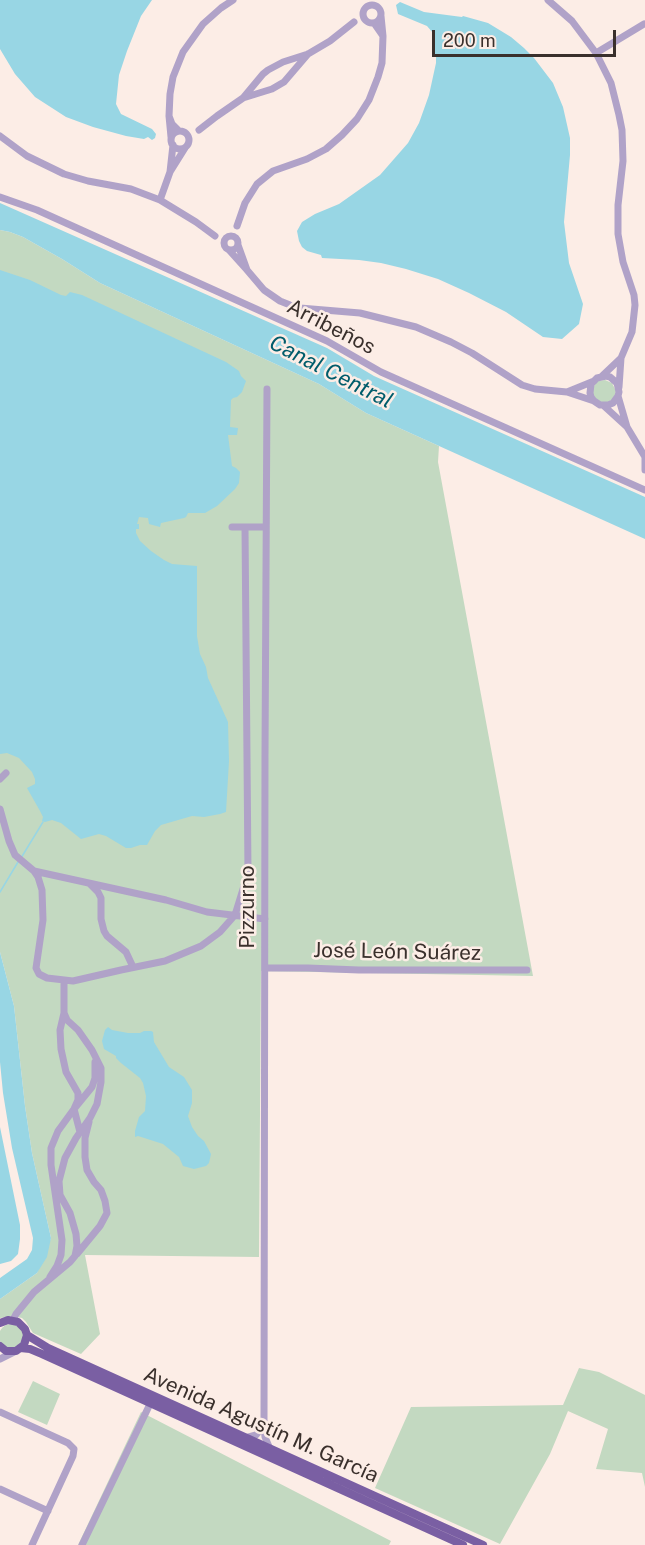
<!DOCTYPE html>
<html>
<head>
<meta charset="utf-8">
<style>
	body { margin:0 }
	#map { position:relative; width:645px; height:1545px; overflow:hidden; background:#fcede6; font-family:"Public Sans",sans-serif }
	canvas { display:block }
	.scale { position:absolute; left:432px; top:30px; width:184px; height:27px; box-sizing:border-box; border:3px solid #3a302c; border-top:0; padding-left:8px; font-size:18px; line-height:21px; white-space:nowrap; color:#3a302c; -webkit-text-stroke:4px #fcede6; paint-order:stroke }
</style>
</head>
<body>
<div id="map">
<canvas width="645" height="1545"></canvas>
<div class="scale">200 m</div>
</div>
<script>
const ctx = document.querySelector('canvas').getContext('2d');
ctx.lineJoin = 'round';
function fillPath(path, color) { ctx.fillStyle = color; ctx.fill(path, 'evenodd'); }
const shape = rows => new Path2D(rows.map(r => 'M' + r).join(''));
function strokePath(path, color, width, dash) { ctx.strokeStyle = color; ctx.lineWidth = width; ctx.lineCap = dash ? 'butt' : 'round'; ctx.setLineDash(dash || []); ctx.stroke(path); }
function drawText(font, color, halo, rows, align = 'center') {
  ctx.font = font + ' "Public Sans",sans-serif'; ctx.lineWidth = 5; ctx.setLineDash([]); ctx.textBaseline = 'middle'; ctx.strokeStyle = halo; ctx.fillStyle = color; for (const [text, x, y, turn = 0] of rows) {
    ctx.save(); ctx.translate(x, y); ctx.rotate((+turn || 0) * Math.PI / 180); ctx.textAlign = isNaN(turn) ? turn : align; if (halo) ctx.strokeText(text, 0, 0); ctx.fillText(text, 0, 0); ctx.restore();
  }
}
fillPath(shape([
	[0,230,10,232,23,237,62,259,100,283,319,384,366,413,439,446,438,462,533,976,261,971,259,1257,85,1255,100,1334,81,1354,33,1333,26,1322,22,1318,13,1316,0,1318,0,1299,37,1273,51,1238,32,1153,25,1106,14,1006,0,952],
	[605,380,612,383,616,391,614,399,603,404,593,398,593,387,598,381],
	'-1 1336a12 12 0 1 1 24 0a12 12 0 1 1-24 0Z',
	[579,1368,599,1372,645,1395,645,1487,642,1473,596,1469,608,1429,568,1411,550,1454,500,1544,375,1488,411,1407,563,1405],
	[33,1381,60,1394,47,1425,18,1412],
	[141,1412,391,1541,389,1545,78,1545]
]), '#c3d9c1');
fillPath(shape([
	[0,0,152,0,141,16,127,51,119,75,116,104,121,114,152,129,156,134,155,138,152,140,148,137,144,139,126,136,93,127,66,117,35,97,15,74,0,49],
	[400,2,424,12,462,17,463,16,488,23,511,37,524,48,534,58,553,83,563,107,570,138,570,155,564,222,569,263,583,304,579,324,562,339,543,337,506,312,469,293,438,279,406,269,381,263,359,260,322,258,321,255,307,251,302,247,299,241,297,231,302,222,315,214,339,204,380,175,408,143,419,123,429,95,436,63,436,57,432,54,433,49,433,33,427,26,398,14,396,5],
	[0,203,327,348,374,376,645,497,645,539,366,413,319,384,100,283,62,259,23,237,10,232,0,230],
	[0,270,30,280,61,295,66,296,70,292,82,295,226,362,239,371,241,376,246,381,242,392,237,397,233,398,231,400,230,427,238,428,237,435,228,435,232,466,236,468,240,472,239,483,235,489,217,506,205,513,188,513,186,517,184,518,161,523,160,527,149,524,148,518,139,517,137,524,139,524,139,529,136,529,136,533,140,541,151,551,164,560,172,564,197,566,197,636,200,654,206,667,208,678,228,722,229,761,226,812,220,814,204,817,192,816,161,825,155,831,147,845,140,845,131,848,126,848,106,836,99,834,81,839,61,823,52,820,45,822,42,821,43,817,40,811,27,788,35,784,35,779,32,772,19,758,7,753,0,754],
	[0,952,14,1006,25,1106,32,1153,51,1238,47,1257,37,1273,0,1299,0,1278,27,1259,32,1250,33,1238,12,1148,3,1093,0,1062],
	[108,1027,112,1030,128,1033,140,1033,144,1031,151,1031,153,1032,154,1042,169,1067,184,1077,192,1090,192,1103,188,1116,192,1127,198,1136,204,1141,211,1154,209,1163,206,1166,194,1169,183,1166,179,1157,163,1144,138,1136,135,1137,135,1131,139,1117,145,1111,146,1096,143,1083,140,1078,121,1063,116,1058,116,1056,104,1049,102,1041,105,1030],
	[0,1127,20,1225,20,1239,18,1254,11,1261,0,1264]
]), '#98d6e4');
strokePath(shape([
	[21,858,43,822],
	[0,892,18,862]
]), '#98d6e4', 1.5);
strokePath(shape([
	[548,0,572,21,596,53,611,83,619,115,622,130,623,161,618,205,618,234,623,262,634,295,635,305,632,332,621,358],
	'363 14a9 9 0 1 1 18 0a9 9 0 1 1-18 0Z',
	[374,23,383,36,381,16],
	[596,53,644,24],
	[243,98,272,89,284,82,308,54],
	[169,116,170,94,173,77,183,52,203,24,221,8,233,0],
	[199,130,217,116,243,98,263,74,268,70,283,62,308,54,330,41,354,22],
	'171 140a9 9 0 1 1 18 0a9 9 0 1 1-18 0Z',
	[0,136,27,156,64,174,88,181,131,189,160,200,196,222,215,236],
	[171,137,169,116,172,124,178,130],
	[173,145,170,172,185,148],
	[0,197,37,210,327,341,381,372,645,490],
	[160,200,170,172],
	[237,226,245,203,257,184,273,171,307,159,326,149,342,135,357,119,369,100,378,77,382,63,383,36],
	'224 243a7 7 0 1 1 14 0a7 7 0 1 1-14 0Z',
	[229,250,247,270,238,245],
	[247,270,264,290,280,301,290,305,300,308,360,313,416,327,451,342,472,353,522,385,535,389,567,392],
	[601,377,621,358,619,387],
	[267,389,265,755,264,1426,265,1437,270,1449],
	[594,401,567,392,594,381],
	[604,406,627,427,618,396,619,392,617,383,610,377,606,376,597,378,591,384,590,393,591,397,594,401,600,405,608,405,613,403,618,396],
	[627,427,645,457],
	[645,457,645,470],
	[232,527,266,527],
	[0,779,6,773],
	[0,809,9,841,15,855,34,871,166,900,207,912,265,919],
	[34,871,38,877,42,890,43,920,36,968,39,974,47,978,73,981,121,970,165,961,201,946,220,932,235,915,248,873,245,527],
	[90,884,98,892,101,898,101,919,104,931,107,936,126,952,133,967],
	[266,968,308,968,359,970,527,970],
	[80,1132,74,1109,92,1087,95,1078,95,1062],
	[77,1254,100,1226,107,1213,105,1201,101,1190,94,1182,87,1170,85,1157,85,1138,89,1122],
	[50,1277,57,1266,61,1255,62,1240,51,1165,51,1148,58,1131,74,1109,78,1100,78,1093,66,1072,61,1049,60,1030,64,1013],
	[13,1320,16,1314,34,1292,70,1262,75,1256,77,1246,76,1234,70,1213,60,1195,59,1181,65,1158,76,1138,90,1118,97,1104,101,1082,101,1068,92,1050,78,1030,67,1020,64,1013,64,981],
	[0,1359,14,1352],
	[0,1412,68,1443,74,1449,73,1456,32,1545],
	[245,1438,256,1435,264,1426],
	[0,1489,48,1511],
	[82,1545,150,1404]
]), '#b0a2c8', 7);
strokePath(shape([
	[0,1323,8,1320,18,1322,25,1329,27,1335,24,1345,16,1351,6,1351,0,1346],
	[27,1335,48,1348,483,1545],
	[20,1348,30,1349,42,1354,463,1545]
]), '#7a5fa3', 8);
drawText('21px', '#3a302c', '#fcede6', [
	["Arribeños",331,327,27],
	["Pizzurno",248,907,-90],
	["José León Suárez",397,952,1],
	["Avenida Agustín M. García",261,1425,24]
]);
drawText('italic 22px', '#005c6b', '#fcede6', [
	["Canal Central",331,372,27]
]);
</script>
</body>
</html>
